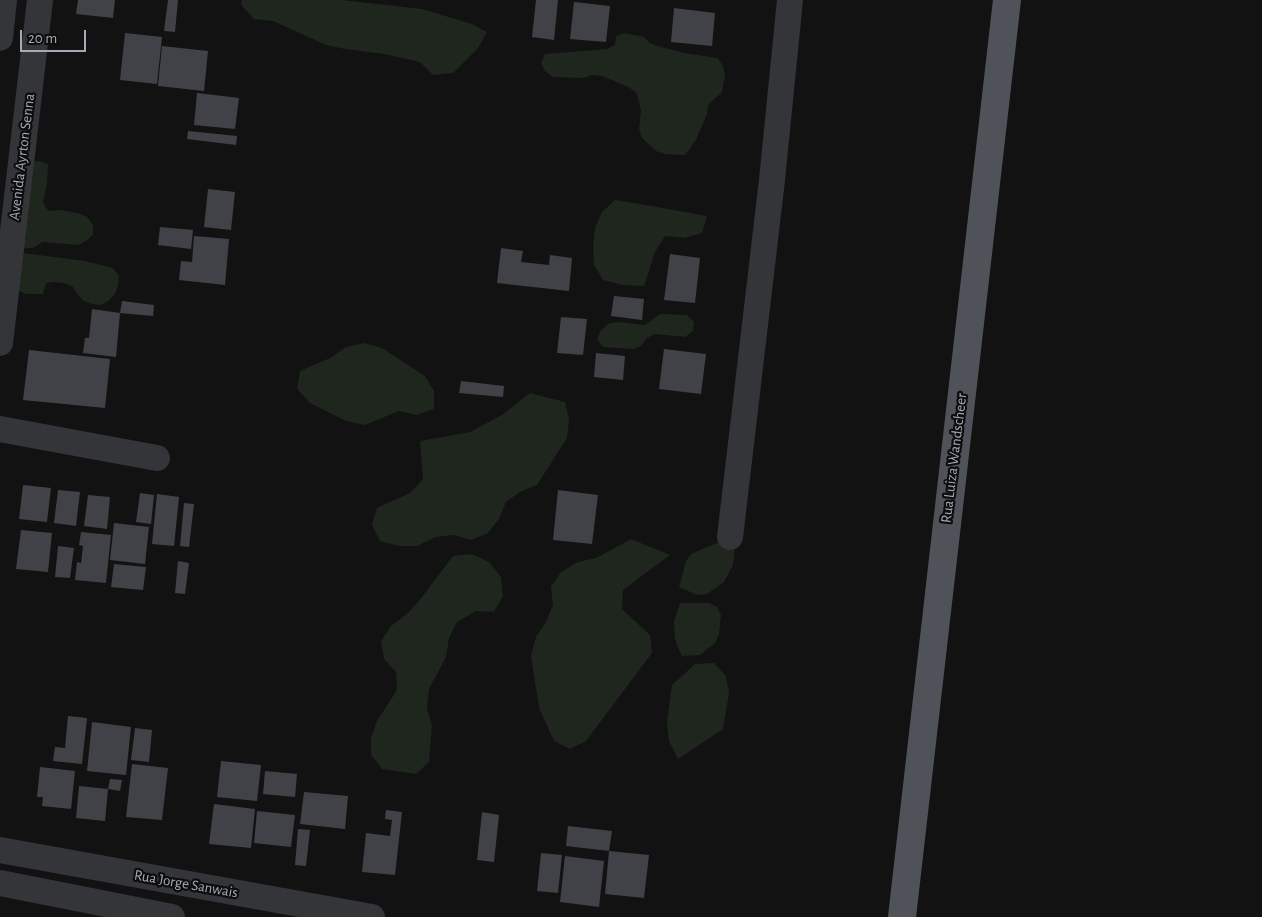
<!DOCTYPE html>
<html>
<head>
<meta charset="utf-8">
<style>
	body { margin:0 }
	#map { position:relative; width:1262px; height:917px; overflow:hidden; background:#121213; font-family:"Alegreya Sans",sans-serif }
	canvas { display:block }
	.scale { position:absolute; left:20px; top:30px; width:66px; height:22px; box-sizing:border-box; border:2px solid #a3abb5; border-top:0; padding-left:6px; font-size:15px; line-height:18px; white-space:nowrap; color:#a3abb5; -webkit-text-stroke:4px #0d0d0e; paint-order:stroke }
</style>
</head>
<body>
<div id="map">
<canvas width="1262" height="917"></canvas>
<div class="scale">20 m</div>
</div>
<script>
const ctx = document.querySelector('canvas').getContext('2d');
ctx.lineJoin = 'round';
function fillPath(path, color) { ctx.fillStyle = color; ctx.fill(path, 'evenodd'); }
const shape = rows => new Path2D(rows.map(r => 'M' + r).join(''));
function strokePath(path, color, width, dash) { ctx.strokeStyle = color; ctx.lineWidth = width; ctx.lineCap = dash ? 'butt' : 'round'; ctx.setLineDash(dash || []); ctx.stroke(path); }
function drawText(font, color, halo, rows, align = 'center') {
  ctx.font = font + ' "Alegreya Sans",sans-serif'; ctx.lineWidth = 4.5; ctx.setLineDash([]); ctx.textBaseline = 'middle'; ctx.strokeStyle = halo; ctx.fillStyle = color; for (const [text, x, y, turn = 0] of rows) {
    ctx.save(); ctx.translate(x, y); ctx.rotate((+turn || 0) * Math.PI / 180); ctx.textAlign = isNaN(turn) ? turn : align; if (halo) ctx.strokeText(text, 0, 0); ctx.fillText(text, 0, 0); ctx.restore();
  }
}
fillPath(shape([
	[242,0,342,0,422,9,472,24,487,32,478,48,453,73,433,75,420,62,384,54,345,49,326,45,273,21,254,19,241,5],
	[624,33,644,37,650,43,658,46,684,53,718,58,723,66,725,75,722,92,708,105,707,114,696,140,685,155,665,154,656,151,642,138,639,129,641,111,639,101,636,92,628,87,602,76,592,75,583,78,553,77,545,71,541,63,545,54,607,49,615,45,616,36],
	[39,161,48,164,47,183,43,202,48,211,59,210,78,213,87,217,93,225,93,235,86,241,78,245,43,242,33,248,24,248,29,162],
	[615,200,652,206,707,216,702,233,684,238,665,236,655,252,644,286,622,285,603,280,594,265,593,247,595,228,602,212],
	[23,253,85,261,113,268,119,276,118,285,115,294,108,301,101,305,92,304,84,301,78,295,73,287,64,283,55,282,46,283,43,294,25,294,18,290],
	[660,314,687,315,694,322,693,331,685,337,655,334,647,338,641,346,633,349,603,347,597,339,601,330,608,324,617,322,645,325],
	[364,343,382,348,425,376,434,391,434,409,416,415,399,411,365,425,346,421,310,403,297,389,300,371,330,358,346,347],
	[530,393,565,402,569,420,567,438,537,485,520,492,506,502,499,519,488,533,471,540,454,535,436,537,417,546,399,546,380,541,372,525,377,508,410,493,423,479,420,441,470,432,502,415],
	[631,539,670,555,623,590,622,609,650,635,652,653,586,741,570,749,554,741,539,708,531,655,536,637,546,622,553,605,551,587,561,572,578,562,596,558],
	[717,543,727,543,735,547,733,565,724,582,707,594,697,595,679,587,686,561,691,554],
	[472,554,489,562,501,577,503,596,494,612,476,611,457,622,449,638,446,657,429,689,427,708,432,726,429,762,416,774,382,769,371,755,371,738,377,721,397,690,396,672,384,659,381,641,391,626,407,614,419,601,453,556],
	[680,603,709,603,717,607,721,615,719,634,715,643,700,655,682,656,678,648,675,639,674,621],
	[714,663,726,676,729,693,723,729,678,759,669,741,667,722,672,685,695,664]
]), '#1e261e');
fillPath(shape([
	[78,0,115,0,113,18,76,14],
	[168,0,178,0,175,32,164,31],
	[536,0,558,0,554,40,532,37],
	[574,2,610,6,606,42,570,39],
	[674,8,715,13,712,46,671,42],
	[125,33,162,37,157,84,120,80],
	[162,46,208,51,204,91,158,86],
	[197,93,239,98,235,129,194,125],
	[188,131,237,136,236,145,187,139],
	[208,189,235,192,231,230,204,227],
	[160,227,193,230,191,249,158,245],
	[194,236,229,239,225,285,179,280,181,261,192,262],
	[501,248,523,251,521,262,549,265,550,255,572,258,569,291,497,283],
	[670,254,700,258,695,303,664,300],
	[614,296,644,299,642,320,611,316],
	[122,301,154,305,153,316,120,313,116,357,83,353,85,338,89,338,92,309,120,313],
	[561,317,587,319,583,355,557,353],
	[664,349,706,354,701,394,659,389],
	[29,350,110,359,105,408,23,400],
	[596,353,625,356,623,380,594,377],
	[461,381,504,386,503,397,459,393],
	[23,485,51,488,47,522,19,519],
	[58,490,80,492,76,526,54,523],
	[558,490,598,495,592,544,553,540],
	[140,493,154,495,151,524,136,522],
	[157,494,179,497,174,546,152,544],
	[88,495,110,497,107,529,84,526],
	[184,503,194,504,189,547,180,546],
	[114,523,149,527,145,564,110,560],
	[21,530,52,533,48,572,16,569],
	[81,532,111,535,106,583,75,580,77,562,81,563,83,546,79,545],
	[58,546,74,548,70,578,55,577],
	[178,561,189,563,185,594,175,593],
	[114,564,146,567,143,590,111,587],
	[68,716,87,718,82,764,53,761,55,747,65,748],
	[92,722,131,727,126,775,87,771],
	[135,728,152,730,149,762,131,760],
	[221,761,261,765,257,801,217,797],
	[132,764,168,768,162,820,126,817],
	[40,767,75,771,71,809,42,806,43,797,37,797],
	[265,771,297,774,295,797,263,794],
	[110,779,122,780,120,791,108,789],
	[79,786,108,789,105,821,76,818],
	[304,792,348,796,345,829,300,824],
	[214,804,255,809,251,848,209,844],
	[386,810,402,812,395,875,362,872,366,833,390,836,392,820,385,819],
	[257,811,295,815,291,847,254,843],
	[482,812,499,815,494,862,477,860],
	[568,826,612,831,609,851,566,846],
	[298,829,310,830,306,866,295,865],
	[609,851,649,855,644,898,605,894],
	[541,853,562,855,558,893,537,891],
	[565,856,604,861,599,907,560,902]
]), '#414247');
strokePath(shape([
	[0,38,4,0],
	[0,343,40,0],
	[0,429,157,458],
	[730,537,772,180,790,0],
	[0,850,372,917],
	[0,883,172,917]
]), '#333539', 26);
strokePath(shape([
	[902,917,1007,0]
]), '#4f5258', 28);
drawText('15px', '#a3abb5', '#0d0d0e', [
	["Avenida Ayrton Senna",22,157,-83],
	["Rua Luiza Wandscheer",954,458,-83],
	["Rua Jorge Sanwais",186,884,10]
]);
</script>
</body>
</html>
